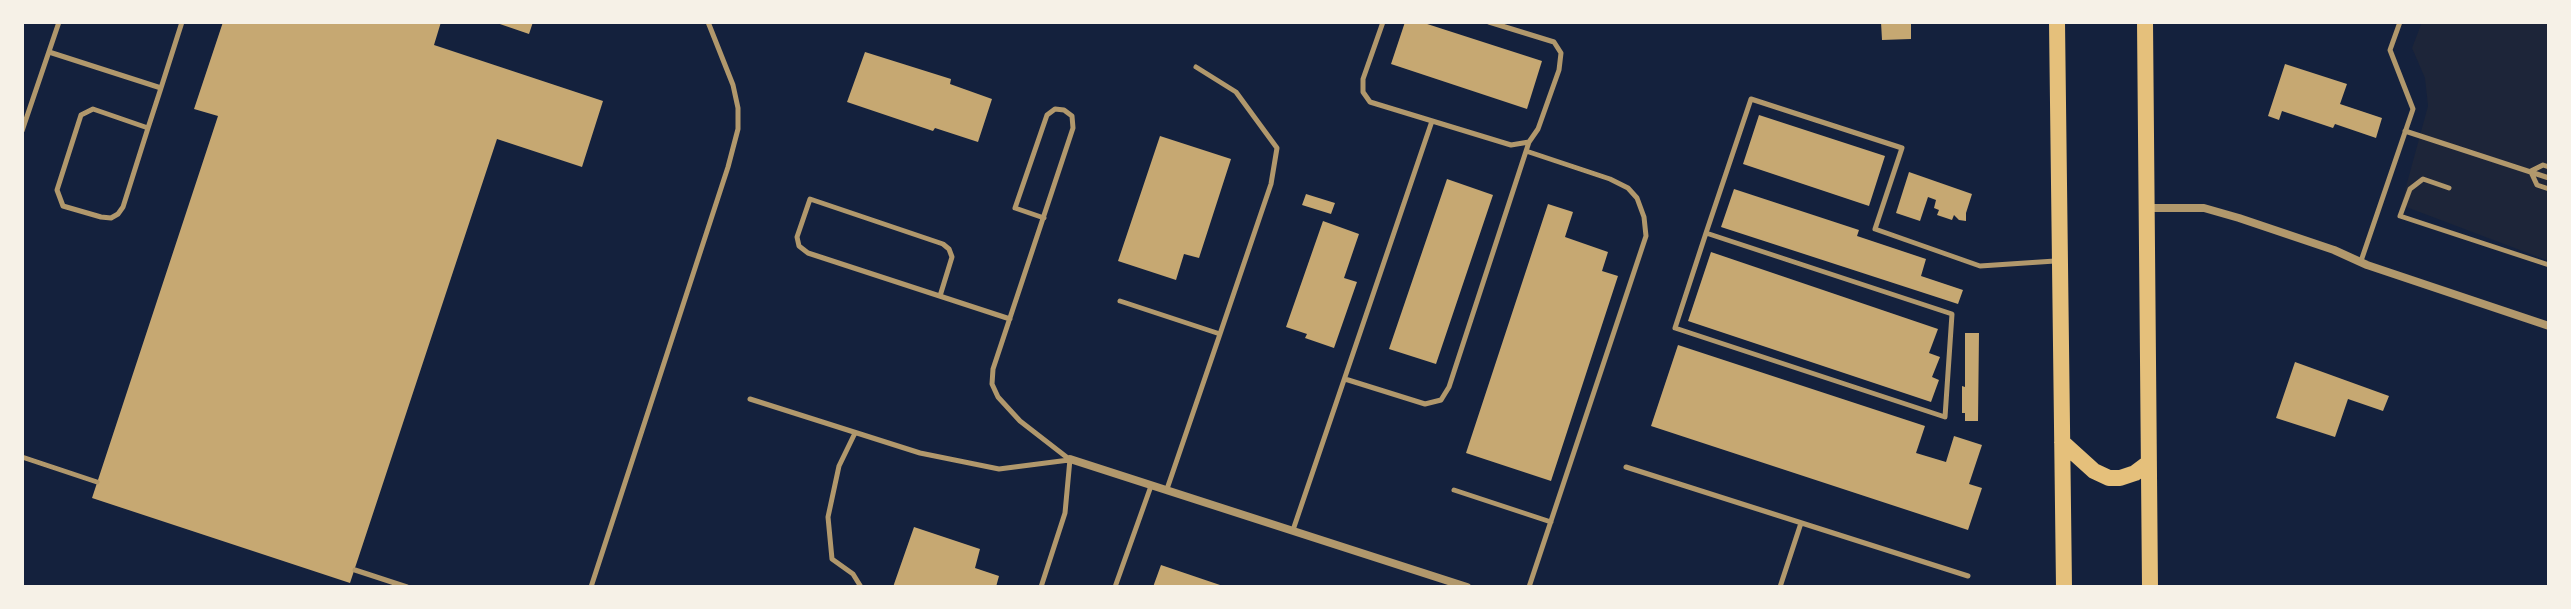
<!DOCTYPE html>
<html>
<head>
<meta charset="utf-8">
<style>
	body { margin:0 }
	#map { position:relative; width:2571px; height:609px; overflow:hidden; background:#14213d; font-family:"PT Sans Narrow",sans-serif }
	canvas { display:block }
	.frame { position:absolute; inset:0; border:24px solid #f6f1e7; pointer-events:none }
</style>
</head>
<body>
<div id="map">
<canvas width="2571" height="609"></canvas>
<div class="frame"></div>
</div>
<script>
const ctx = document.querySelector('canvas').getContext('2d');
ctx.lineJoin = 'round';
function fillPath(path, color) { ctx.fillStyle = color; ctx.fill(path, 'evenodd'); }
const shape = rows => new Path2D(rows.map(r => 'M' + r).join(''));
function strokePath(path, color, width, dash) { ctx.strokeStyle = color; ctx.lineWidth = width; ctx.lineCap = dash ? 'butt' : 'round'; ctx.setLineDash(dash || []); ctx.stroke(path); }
fillPath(shape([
	[2422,22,2549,22,2549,261,2401,205,2428,106,2425,78,2412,48]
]), '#1d2539');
fillPath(shape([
	[223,22,441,22,434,45,603,101,582,167,497,139,350,583,92,498,218,116,194,109],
	[494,22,533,22,529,34],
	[1405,22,1421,22,1542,61,1527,109,1391,64],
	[1881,22,1911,22,1911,39,1882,40],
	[865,52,951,79,950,84,992,99,978,142,935,128,933,131,847,102],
	[2285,64,2347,84,2340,104,2382,118,2376,138,2335,124,2333,128,2282,111,2279,120,2268,116],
	[1759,115,1885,156,1869,206,1743,164],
	[1160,136,1231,159,1199,258,1184,254,1176,280,1118,261],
	[1909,172,1972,194,1966,213,1966,221,1959,220,1954,215,1952,220,1937,215,1939,210,1934,208,1936,200,1928,197,1920,221,1896,213],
	[1447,179,1493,195,1436,364,1389,349],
	[1734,189,1859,230,1857,236,1926,259,1921,276,1963,290,1958,304,1721,227],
	[1306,194,1335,203,1331,214,1302,205],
	[1548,204,1573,212,1565,237,1608,252,1602,271,1618,276,1551,481,1466,453],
	[1323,221,1359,234,1344,278,1357,282,1334,348,1305,338,1307,334,1286,327],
	[1711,252,1938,329,1929,353,1940,357,1932,377,1939,380,1931,402,1688,321],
	[1965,333,1979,333,1978,421,1965,421,1965,413,1962,413,1962,386,1965,387],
	[1678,345,1925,426,1916,453,1946,462,1954,436,1982,445,1969,484,1982,488,1968,530,1651,426],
	[2295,362,2389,396,2383,411,2348,399,2335,437,2276,418],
	[914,527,980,549,975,568,999,576,996,587,893,587],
	[1161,565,1223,586,1223,587,1153,587]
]), '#c6a872');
strokePath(shape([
	[1383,22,1363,79,1363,92,1370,102,1511,145,1529,142,1538,129,1559,70,1561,53,1554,42,1489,22],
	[49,52,161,88],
	[1196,67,1236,92,1277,148,1271,184,1220,334],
	[148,128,93,109,81,115,57,190,63,206,101,217,111,218,118,214,123,207,148,128,161,88,182,22],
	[22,131,59,22],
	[2405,131,2549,178],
	[1526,151,1610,179,1628,188,1637,198,1644,217,1646,236,1529,587],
	[2531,171,2543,165,2549,167],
	[2531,172,2537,185,2549,189],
	[2449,188,2423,179,2410,189,2400,216,2549,265],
	[1044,218,1015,208,1047,115,1055,109,1064,110,1072,116,1073,128,993,369,992,384,998,397,1020,421,1069,459],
	[1706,233,1952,314,1945,417,1675,328,1706,233,1751,99,1902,148,1875,229,1980,266,2055,261],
	[2361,261,2413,109,2390,50,2400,22],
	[940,296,952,257,949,249,943,244,810,199,797,237,799,246,808,253,1010,319],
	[1120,301,1220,334,1167,489],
	[1345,379,1425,404,1441,400,1449,387,1529,142],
	[750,399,920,453,999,469,1069,460],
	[855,433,839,466,828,517,832,559,853,574,861,587],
	[22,457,97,482],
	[1626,467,1968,576],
	[1454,490,1551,522],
	[1293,530,1432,121],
	[355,570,407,587],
	[591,587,728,167,738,129,738,108,733,85,708,22],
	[1041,587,1065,513,1070,459],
	[1115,587,1151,486],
	[1780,587,1801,523]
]), '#b1986c', 5);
strokePath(shape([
	[2146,208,2204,208,2239,218,2334,250,2367,265,2549,326],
	[1070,459,1467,587]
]), '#b1986c', 8);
strokePath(shape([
	[2057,22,2064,587],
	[2145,22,2150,587],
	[2062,442,2094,471,2109,478,2120,478,2135,473,2147,464]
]), '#e5c07b', 16);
</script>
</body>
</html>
